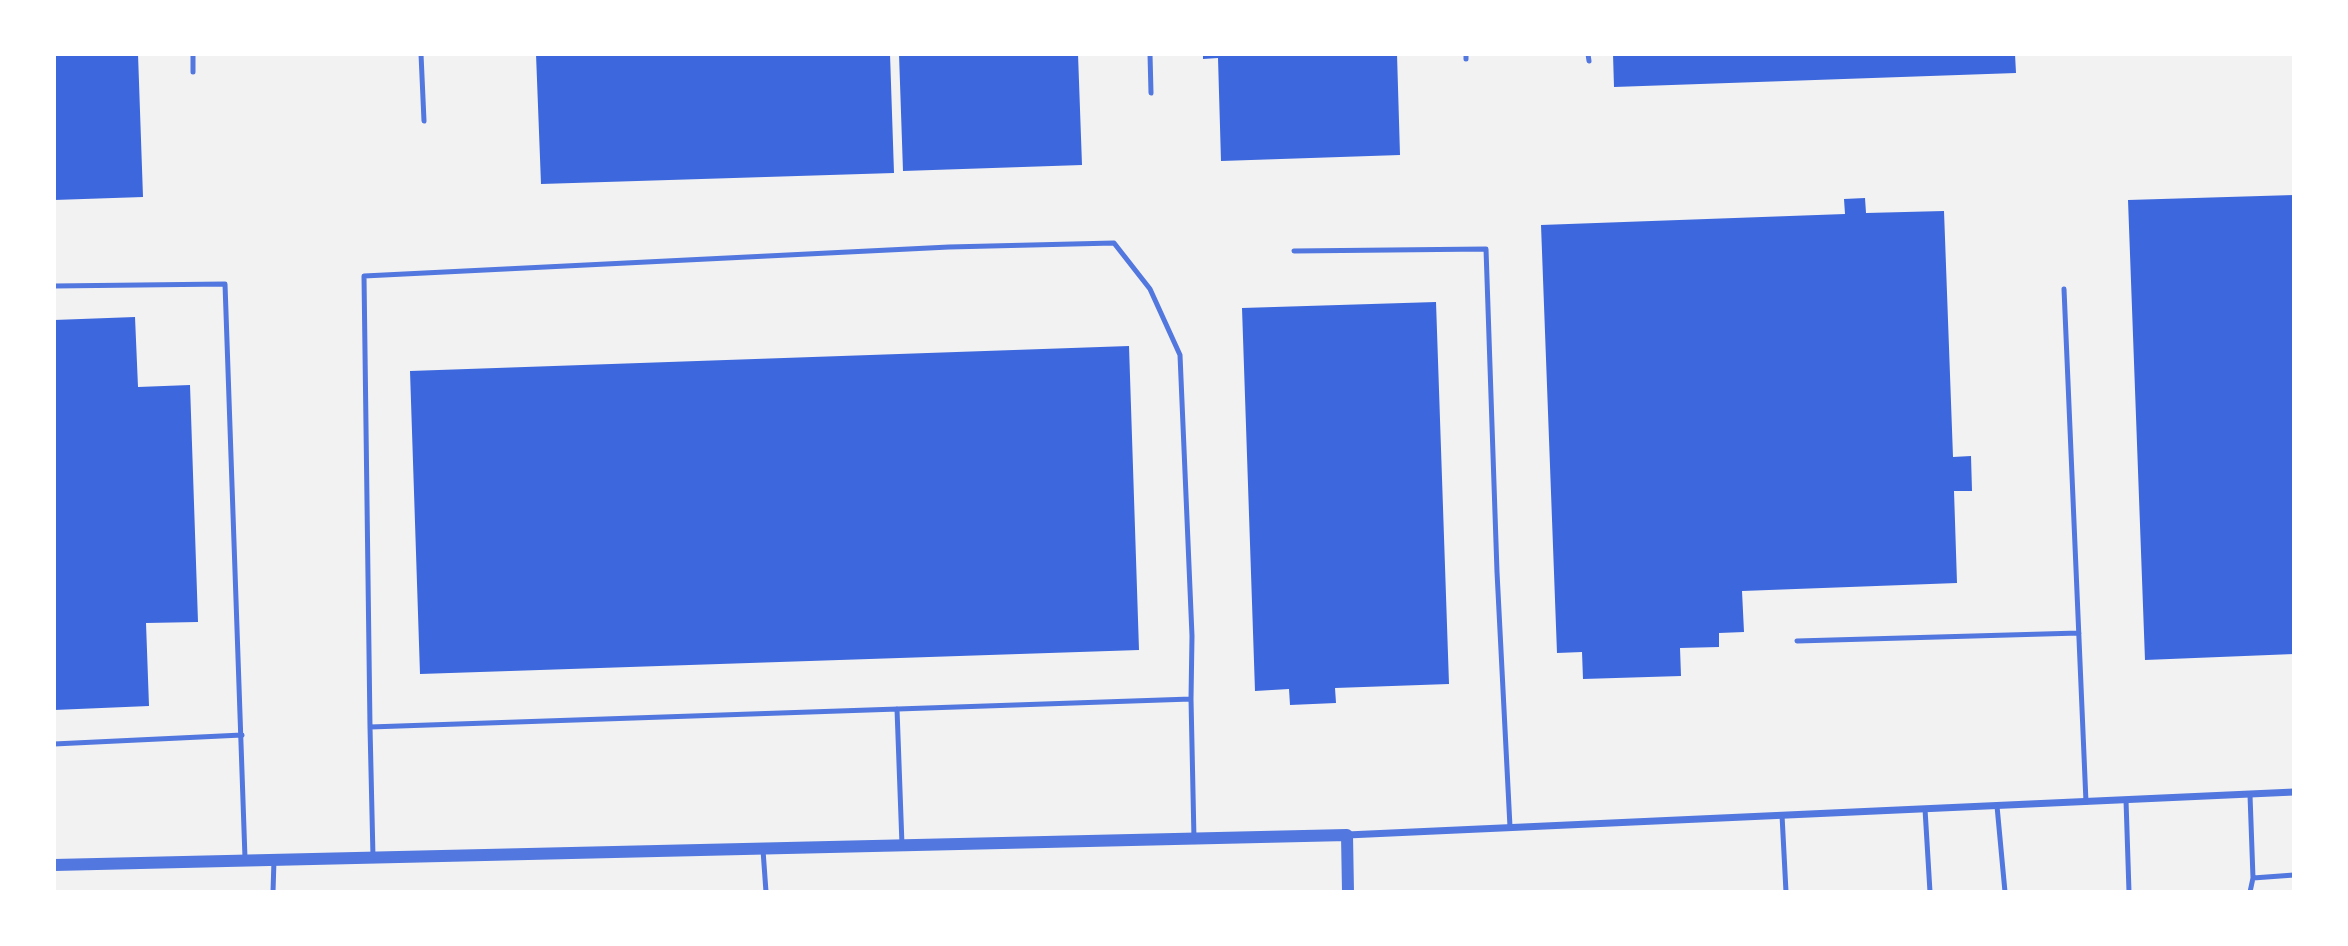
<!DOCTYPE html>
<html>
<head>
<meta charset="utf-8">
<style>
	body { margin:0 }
	#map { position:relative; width:2348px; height:946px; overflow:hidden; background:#f2f2f2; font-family:Inter,sans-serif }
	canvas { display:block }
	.frame { position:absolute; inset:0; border:56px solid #fff; pointer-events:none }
</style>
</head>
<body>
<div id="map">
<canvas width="2348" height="946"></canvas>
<div class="frame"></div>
</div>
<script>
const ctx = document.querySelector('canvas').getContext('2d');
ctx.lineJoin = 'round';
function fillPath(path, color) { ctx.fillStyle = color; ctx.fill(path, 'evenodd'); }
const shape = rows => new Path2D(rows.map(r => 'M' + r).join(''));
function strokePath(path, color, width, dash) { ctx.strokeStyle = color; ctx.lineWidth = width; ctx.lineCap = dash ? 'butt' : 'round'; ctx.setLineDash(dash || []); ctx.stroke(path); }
fillPath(shape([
	[54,54,138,54,143,197,54,200],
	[536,54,890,54,894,173,541,184],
	[899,54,1078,54,1082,165,903,171],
	[1203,54,1397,54,1400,155,1221,161,1218,58,1203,59],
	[1613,54,2015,54,2016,73,1614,87],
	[2294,195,2294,654,2145,660,2128,200],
	[1865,198,1866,213,1944,211,1953,457,1971,456,1972,491,1954,491,1957,583,1742,591,1744,632,1719,633,1719,647,1680,648,1681,676,1583,679,1582,652,1557,653,1541,225,1845,214,1844,199],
	[1436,302,1449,684,1335,688,1336,703,1290,705,1289,689,1255,691,1242,308],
	[135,317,138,387,190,385,198,622,146,623,149,706,54,710,54,320],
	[1129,346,1139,650,420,674,410,371]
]), '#3d67dc');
strokePath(shape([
	[193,54,193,72],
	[421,54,424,121],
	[1150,54,1151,93],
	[1466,54,1466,59],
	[1588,54,1589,61],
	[1294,251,1486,249,1497,572,1510,827],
	[54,286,225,284,245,858],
	[2064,289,2086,802],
	[1797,641,2079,633],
	[897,709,902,845],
	[370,727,364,276,949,247,1114,243,1150,289,1180,355,1192,636,1191,699],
	[54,744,242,735],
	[2126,800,2129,892],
	[1997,806,2005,892],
	[1925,809,1930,892],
	[1782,815,1786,892],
	[763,850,766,892],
	[373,857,370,727,1191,699,1194,839],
	[2253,878,2294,875],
	[273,892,274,860],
	[2250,892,2253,878,2250,795]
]), '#5277de', 5);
strokePath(shape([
	[1347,835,2294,792]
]), '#5277de', 7);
strokePath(shape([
	[54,865,1347,835,1348,892]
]), '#5277de', 12);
</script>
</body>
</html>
